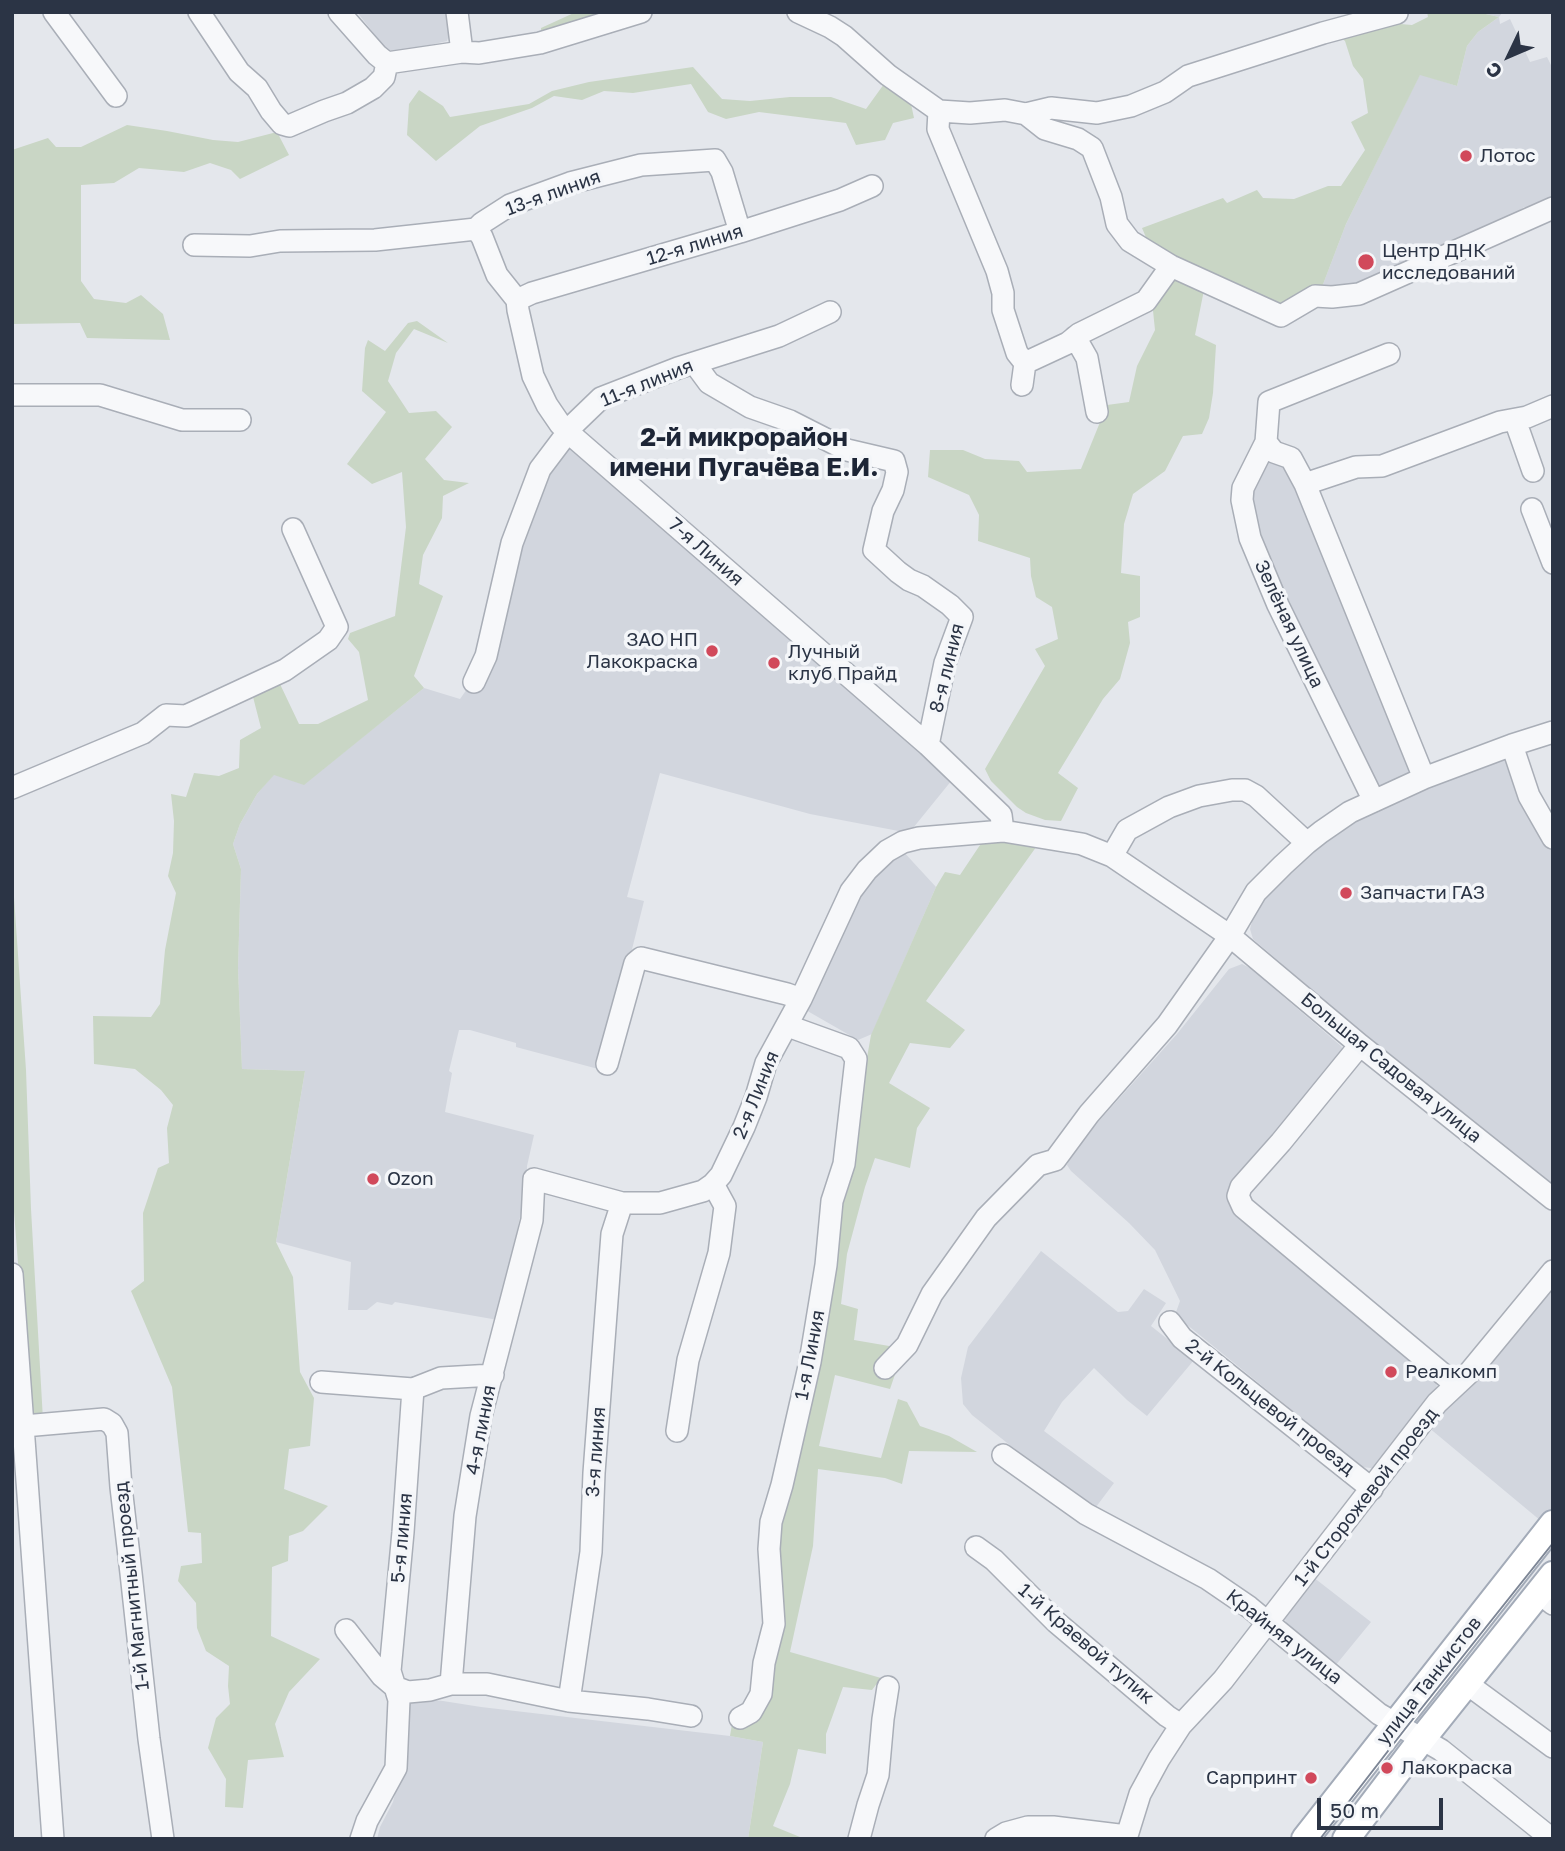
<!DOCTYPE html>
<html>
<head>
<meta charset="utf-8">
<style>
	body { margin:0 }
	#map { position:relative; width:1565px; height:1851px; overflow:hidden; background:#e4e7ec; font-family:"Golos Text",sans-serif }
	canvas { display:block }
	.frame { position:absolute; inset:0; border:14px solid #2b3445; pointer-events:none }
	.north { position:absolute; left:1474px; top:21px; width:70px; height:70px; -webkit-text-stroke:5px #f4f6f9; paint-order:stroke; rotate:226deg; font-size:19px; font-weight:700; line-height:28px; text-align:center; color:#2b3445 }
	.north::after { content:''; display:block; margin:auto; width:24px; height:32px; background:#2b3445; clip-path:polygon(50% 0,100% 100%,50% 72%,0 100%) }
	.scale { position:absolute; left:1317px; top:1798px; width:126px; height:32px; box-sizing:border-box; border:4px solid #2b3445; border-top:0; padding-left:9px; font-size:21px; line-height:24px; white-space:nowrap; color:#2b3445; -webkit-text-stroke:5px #f4f6f9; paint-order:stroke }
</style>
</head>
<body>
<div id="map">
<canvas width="1565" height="1851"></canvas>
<div class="frame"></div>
<div class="north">С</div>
<div class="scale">50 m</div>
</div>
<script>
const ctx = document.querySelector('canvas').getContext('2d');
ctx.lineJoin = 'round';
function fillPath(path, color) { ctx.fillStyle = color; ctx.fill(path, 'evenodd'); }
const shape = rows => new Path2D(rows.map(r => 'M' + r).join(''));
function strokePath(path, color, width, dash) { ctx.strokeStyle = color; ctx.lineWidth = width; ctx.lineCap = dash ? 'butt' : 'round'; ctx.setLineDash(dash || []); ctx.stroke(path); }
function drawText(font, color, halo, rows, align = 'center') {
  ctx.font = font + ' "Golos Text",sans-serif'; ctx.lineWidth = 7; ctx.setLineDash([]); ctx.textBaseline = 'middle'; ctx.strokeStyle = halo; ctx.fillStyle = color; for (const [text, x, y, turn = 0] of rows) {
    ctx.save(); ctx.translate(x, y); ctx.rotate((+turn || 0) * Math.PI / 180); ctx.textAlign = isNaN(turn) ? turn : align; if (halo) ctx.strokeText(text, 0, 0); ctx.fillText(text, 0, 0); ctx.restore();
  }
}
fillPath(shape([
	[357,12,451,12,449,35,447,41,396,53,385,48],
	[1477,12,1503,12,1499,17,1500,24,1510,19,1530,62,1547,57,1553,69,1553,198,1528,208,1524,207,1500,226,1357,288,1322,287,1346,224,1420,74,1457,86,1467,46,1478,32,1499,17],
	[573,447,952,780,909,833,810,814,660,773,627,897,644,901,602,1070,516,1047,516,1043,470,1030,459,1030,449,1071,452,1073,445,1112,534,1135,527,1166,526,1189,498,1320,395,1302,392,1305,377,1302,367,1310,348,1310,351,1262,276,1242,305,1071,242,1069,238,968,241,869,233,844,240,824,257,794,274,774,304,784,424,688,460,699,472,682,526,504,558,455],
	[1280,459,1289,463,1413,772,1383,789,1369,775,1288,598,1280,598,1274,568,1248,499,1259,465,1268,461],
	[1498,757,1506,761,1524,798,1553,849,1553,1187,1368,1038,1253,939,1250,929,1255,911,1263,897,1287,872,1353,819],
	[901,849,936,887,872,1034,858,1040,804,1009,857,893],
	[1242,964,1250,968,1341,1046,1344,1052,1228,1199,1436,1380,1437,1388,1380,1469,1362,1467,1175,1315,1180,1301,1155,1250,1129,1223,1071,1171,1067,1165,1069,1160,1098,1122,1177,1034,1229,969],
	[1041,1251,1118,1312,1128,1311,1144,1289,1166,1303,1151,1326,1194,1360,1147,1416,1127,1400,1094,1368,1062,1402,1044,1431,1114,1483,1093,1511,1027,1463,1016,1450,972,1415,963,1404,961,1378,968,1347],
	[1553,1284,1553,1507,1541,1521,1428,1427],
	[1313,1577,1371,1622,1335,1666,1290,1629,1284,1618,1289,1607],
	[412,1698,443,1701,481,1707,730,1736,763,1742,748,1839,377,1839,380,1827,393,1802,401,1769,407,1701]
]), '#d2d6de');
fillPath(shape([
	[576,12,621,12,541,33,541,28],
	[1427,12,1477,12,1499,17,1478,32,1467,46,1457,86,1420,75,1346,224,1322,287,1276,318,1204,290,1195,335,1216,345,1213,393,1209,418,1202,434,1183,436,1165,471,1133,494,1124,524,1121,573,1140,576,1140,617,1128,622,1130,643,1120,679,1103,699,1058,773,1078,788,1061,821,1045,820,1026,813,1017,807,991,781,985,769,1045,666,1035,649,1058,639,1052,607,1036,597,1031,576,1030,558,978,541,979,515,969,495,928,477,930,450,963,450,985,459,1019,461,1027,472,1081,469,1107,405,1129,402,1137,366,1155,330,1152,301,1172,282,1148,242,1142,228,1223,198,1227,203,1257,190,1263,198,1294,199,1328,186,1341,186,1365,150,1351,122,1368,113,1363,79,1353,66,1345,41,1341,38,1377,22,1412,25,1428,17],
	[693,67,722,99,750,101,790,97,831,97,866,109,884,84,911,104,914,118,893,123,885,140,856,145,846,123,759,112,726,119,708,112,691,84,633,93,604,91,582,100,554,96,532,108,480,126,436,161,407,135,409,104,419,90,443,106,450,117,529,104,552,91,589,82],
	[127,125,167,131,213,140,238,142,277,132,289,155,240,179,231,170,210,163,184,172,139,168,114,183,81,185,81,281,94,299,126,303,141,295,163,314,170,340,87,338,80,323,12,324,12,150,48,138,56,147,81,147],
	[417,321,448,343,414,329,396,353,388,381,409,413,436,411,452,427,425,459,444,480,469,483,443,496,442,518,423,555,419,584,443,596,414,676,424,688,304,785,274,775,257,794,240,824,233,844,241,869,238,968,242,1069,305,1071,276,1242,293,1277,300,1372,314,1398,310,1446,289,1449,284,1489,328,1506,303,1531,289,1536,288,1561,272,1567,271,1636,320,1659,289,1692,275,1724,284,1757,248,1760,243,1808,225,1807,226,1779,208,1748,216,1718,230,1704,228,1686,229,1666,206,1651,197,1628,196,1603,178,1581,181,1566,202,1563,201,1533,188,1532,172,1387,131,1291,144,1281,143,1213,158,1168,169,1163,167,1128,173,1105,161,1090,135,1069,94,1064,93,1016,151,1017,160,1004,165,950,176,893,168,876,173,853,174,821,171,794,186,797,194,773,219,776,239,768,240,740,261,728,252,693,279,682,299,724,318,724,368,700,359,652,348,639,350,633,395,616,406,527,402,472,372,484,347,464,386,412,362,391,365,348,368,340,385,351,408,323],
	[982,842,1039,843,926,1001,965,1030,950,1048,910,1043,889,1083,930,1108,917,1128,910,1168,875,1158,865,1187,847,1254,841,1304,858,1309,854,1340,895,1347,902,1354,890,1389,835,1375,819,1446,881,1458,898,1399,907,1402,920,1426,949,1436,977,1452,909,1451,902,1484,885,1478,818,1469,813,1546,790,1652,881,1678,872,1690,843,1687,826,1734,826,1754,798,1749,790,1784,773,1826,800,1837,800,1839,748,1839,763,1742,730,1736,732,1724,756,1716,775,1546,830,1267,871,1035,936,887,945,872,960,875],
	[12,868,26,1070,31,1209,43,1420,30,1417,12,1186]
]), '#c9d6c5');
const minor = shape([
	[54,12,116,96],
	[199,12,239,72,257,88,271,111,282,124,289,126,324,111,347,103,373,88,384,77,387,63,462,52,479,53,540,43,641,12],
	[339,12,377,55,387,63],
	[457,12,462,52],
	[798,12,830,27,844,36,888,75,939,111,970,113,1005,110,1026,114,1051,108,1097,113,1131,106,1165,92,1188,76,1323,33,1397,13],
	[939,111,938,129,997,271,1003,293,1003,310,1017,353,1025,363,1022,385],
	[1026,114,1045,129,1078,139,1092,148,1111,197,1117,224,1130,241,1171,266,1281,316,1315,296,1332,297,1359,294,1553,208],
	[476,229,482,237,497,275,517,300,518,310,533,376,547,405,560,424,569,433,928,745,1001,815,1003,831],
	[194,245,250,246,280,241,375,240,476,229,482,223,510,205,570,183,641,165,715,160,722,172,740,232],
	[517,300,532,293,740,232,840,200,872,186],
	[1075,337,1087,358,1097,412],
	[1389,354,1269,402,1266,442,1274,452,1291,458,1305,484,1424,778],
	[1025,363,1068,343,1079,334,1146,301,1171,266],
	[695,364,709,383,750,407,790,421,847,450,894,461,897,472,893,490,883,511,874,550,898,572,909,580,923,586,950,605,962,617,945,663,928,745],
	[12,395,100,395,182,420,240,420],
	[1515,420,1533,471],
	[1266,442,1243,488,1242,500,1250,538,1278,605,1374,801],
	[1305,484,1356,467,1382,466,1500,422,1527,417,1553,406],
	[1532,509,1553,563],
	[474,682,486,656,512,543,540,469,574,424,601,398,678,368,779,336,830,312],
	[1512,745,1529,796,1553,838],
	[12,788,143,733,166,715,186,716,285,670,328,640,337,627,293,529],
	[1112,856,1127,830,1169,807,1199,796,1232,790,1245,790,1256,796,1307,843],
	[1360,1045,1281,1142,1241,1187,1238,1196,1243,1207,1456,1385],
	[607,1064,635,963,641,958,787,994,801,999],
	[12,1274,53,1839],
	[1170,1322,1182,1338,1372,1489],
	[885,1368,907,1345,932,1294,986,1218,1038,1165,1055,1160,1089,1114,1167,1025,1230,936,1256,892,1283,865,1307,843,1321,832,1350,812,1374,801,1424,778,1512,745,1553,732],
	[321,1382,413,1389,441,1378,493,1375],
	[413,1389,403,1532,390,1671,395,1687,408,1692,430,1690,451,1684,487,1684,569,1701,648,1709,691,1716],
	[24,1426,104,1419,112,1424,117,1433,121,1487,131,1573,149,1739,163,1839],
	[677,1431,688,1360,719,1253,725,1206,713,1184],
	[1003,1455,1086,1514,1208,1579,1249,1607,1379,1714,1441,1750,1552,1839],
	[976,1547,994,1560,1056,1622,1167,1716,1181,1725],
	[1539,1593,1553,1604],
	[346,1630,382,1676,395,1687,399,1700,396,1768,367,1821,361,1839],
	[1466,1683,1553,1747],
	[451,1684,465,1516,481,1416,532,1220,534,1179,622,1203,660,1203,703,1191,713,1184,721,1175,744,1127,756,1097,766,1063,801,999,851,891,867,870,887,851,903,842,919,838,1003,831,1082,844,1112,856,1230,936,1360,1045,1553,1199],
	[569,1701,591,1552,594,1473,612,1234,622,1203],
	[740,1718,751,1712,761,1694,764,1663,774,1624,769,1549,771,1522,782,1485,810,1362,826,1265,832,1201,844,1164,856,1059,849,1048,788,1026],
	[859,1839,868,1805,878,1775,883,1719,888,1687],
	[996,1839,1006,1833,1028,1827,1053,1827,1127,1836],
	[1126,1839,1140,1794,1159,1759,1181,1725,1223,1680,1437,1403,1468,1374,1553,1271]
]);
const major = shape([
	[1305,1839,1553,1524],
	[1346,1839,1422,1739,1553,1575]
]);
strokePath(minor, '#a9aeb7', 24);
strokePath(major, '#a3abb8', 30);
strokePath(minor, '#f7f8fa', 21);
strokePath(major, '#fff', 26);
strokePath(shape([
	[1320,1839,1405,1729,1553,1543]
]), '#7d8696', 2);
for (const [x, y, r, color] of [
	[1466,156,7,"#d1495b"],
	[1366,262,9,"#d1495b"],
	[712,651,7,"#d1495b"],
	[774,663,7,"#d1495b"],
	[1346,893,7,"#d1495b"],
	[373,1179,7,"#d1495b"],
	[1391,1372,7,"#d1495b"],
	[1387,1768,7,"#d1495b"],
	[1311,1778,7,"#d1495b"]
]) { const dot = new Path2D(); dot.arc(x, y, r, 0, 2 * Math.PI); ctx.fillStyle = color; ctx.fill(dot); strokePath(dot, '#f4f6f9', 2.5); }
drawText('19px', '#2b3445', '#f4f6f9', [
	["Лотос",1480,156],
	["Центр ДНК",1382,251],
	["исследований",1382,273],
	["ЗАО НП",698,640,"right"],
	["Лакокраска",698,662,"right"],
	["Лучный",788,652],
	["клуб Прайд",788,674],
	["Запчасти ГАЗ",1360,893],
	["Ozon",387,1179],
	["Реалкомп",1405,1372],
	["Лакокраска",1401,1768],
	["Сарпринт",1297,1778,"right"]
], 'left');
drawText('19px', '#2b3445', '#f4f6f9', [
	["13-я линия",553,193,-20],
	["12-я линия",695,245,-17],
	["11-я линия",647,383,-22],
	["7-я Линия",706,552,41],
	["Зелёная улица",1289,624,65],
	["8-я линия",947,668,-76],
	["Большая Садовая улица",1391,1068,39],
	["2-я Линия",756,1095,-68],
	["1-я Линия",810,1355,-79],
	["2-й Кольцевой проезд",1270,1407,38],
	["4-я линия",481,1430,-79],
	["3-я линия",596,1452,-86],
	["1-й Сторожевой проезд",1366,1497,-52],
	["5-я линия",402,1538,-85],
	["1-й Магнитный проезд",132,1586,-96],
	["Крайняя улица",1284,1637,38],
	["1-й Краевой тупик",1086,1644,41],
	["улица Танкистов",1429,1681,-52]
]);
drawText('bold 26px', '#1d2536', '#f4f6f9', [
	["2-й микрорайон",744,438],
	["имени Пугачёва Е.И.",744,468]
]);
</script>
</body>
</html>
